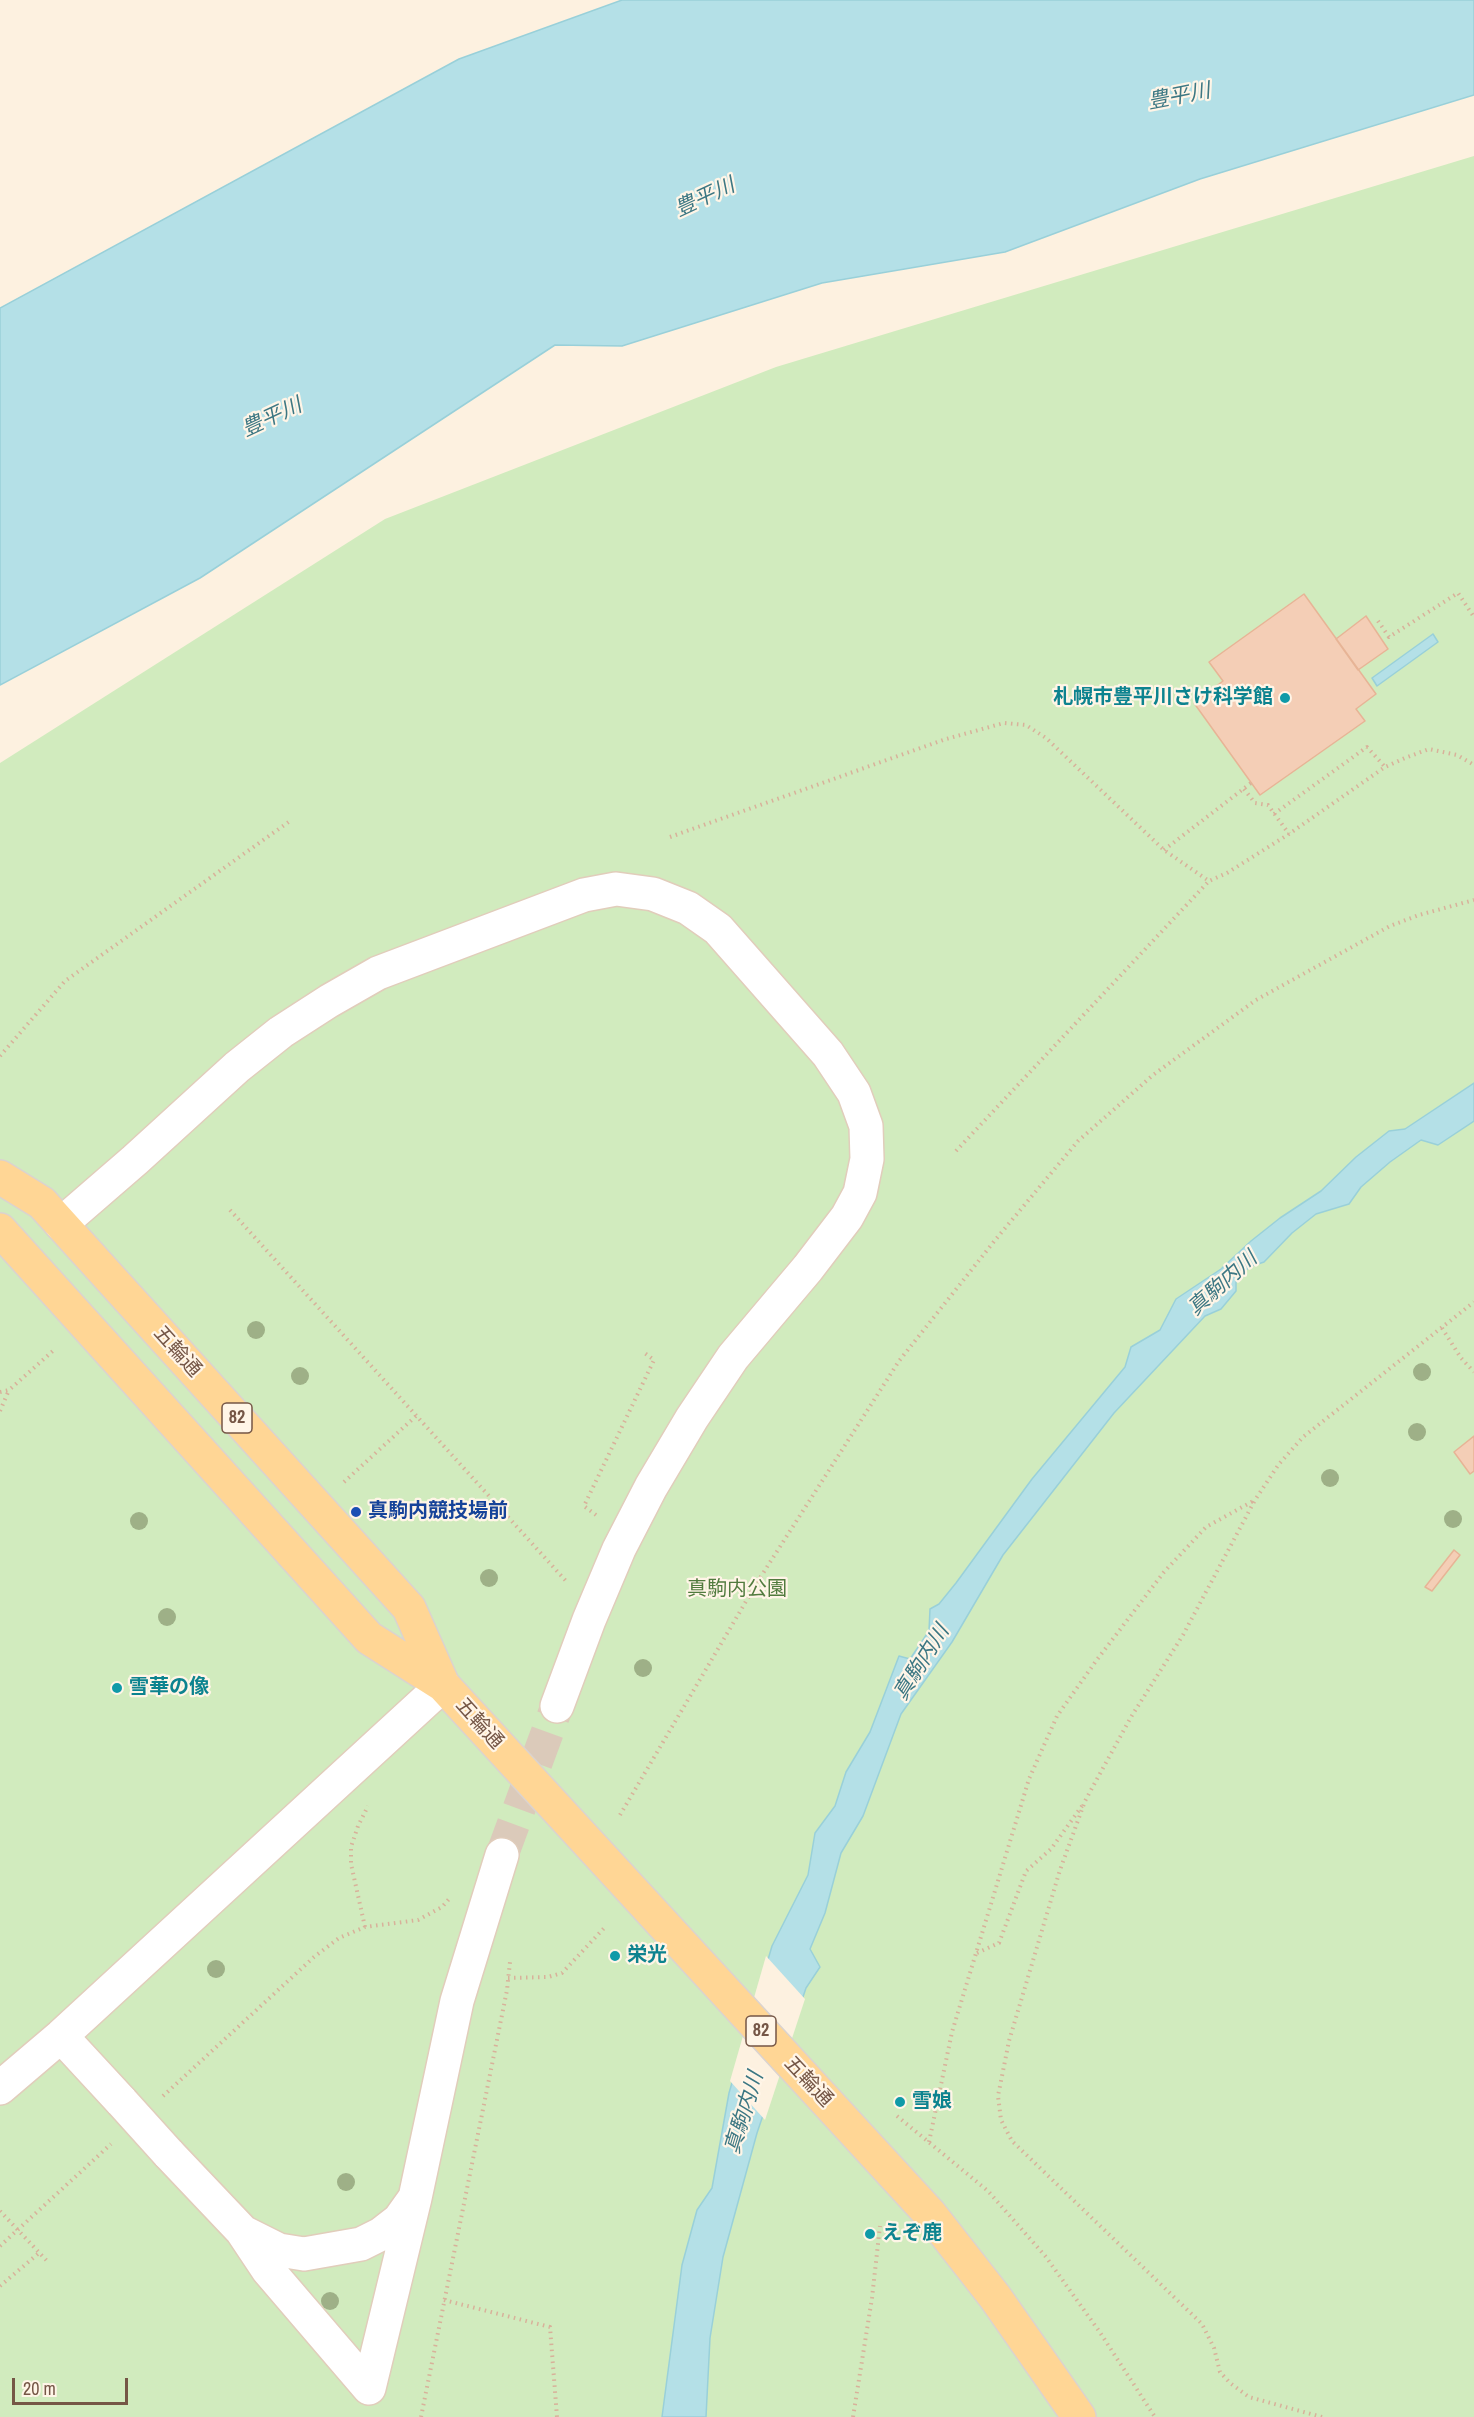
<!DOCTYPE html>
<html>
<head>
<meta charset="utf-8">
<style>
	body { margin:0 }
	#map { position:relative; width:1474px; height:2417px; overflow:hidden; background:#fdf1e0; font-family:"Archivo Narrow",sans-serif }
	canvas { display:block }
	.scale { position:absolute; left:12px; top:2378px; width:116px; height:27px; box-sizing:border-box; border:3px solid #755646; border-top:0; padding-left:8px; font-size:18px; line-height:21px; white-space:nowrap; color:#755646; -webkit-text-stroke:4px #fff5e7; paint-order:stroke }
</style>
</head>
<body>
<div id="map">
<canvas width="1474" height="2417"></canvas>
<div class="scale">20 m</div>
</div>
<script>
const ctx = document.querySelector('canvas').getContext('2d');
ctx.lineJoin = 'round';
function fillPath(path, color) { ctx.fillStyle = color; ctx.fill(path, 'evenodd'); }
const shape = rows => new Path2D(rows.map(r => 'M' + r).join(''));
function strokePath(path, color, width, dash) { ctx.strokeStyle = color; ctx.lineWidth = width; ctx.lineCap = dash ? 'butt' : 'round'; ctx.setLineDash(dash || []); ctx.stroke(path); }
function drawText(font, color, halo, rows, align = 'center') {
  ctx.font = font + ' "Archivo Narrow","Noto Sans JP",sans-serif'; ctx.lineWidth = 4.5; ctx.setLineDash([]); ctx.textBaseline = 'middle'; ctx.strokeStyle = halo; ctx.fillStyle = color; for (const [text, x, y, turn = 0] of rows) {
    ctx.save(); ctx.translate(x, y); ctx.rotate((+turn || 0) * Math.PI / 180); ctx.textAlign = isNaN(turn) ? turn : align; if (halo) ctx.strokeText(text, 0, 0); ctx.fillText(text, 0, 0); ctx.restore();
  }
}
fillPath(shape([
	[1474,156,1474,2417,0,2417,0,763,385,519,776,367]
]), '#d1ebbe');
const water = shape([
	[622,0,1474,0,1474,95,1200,179,1005,252,822,283,622,346,555,345,200,578,0,685,0,308,459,59,622,0],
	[1433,634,1438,642,1377,686,1372,678,1433,634],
	[1474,1083,1474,1121,1438,1145,1421,1140,1390,1162,1361,1187,1349,1204,1316,1214,1292,1233,1264,1262,1249,1267,1236,1281,1236,1291,1221,1309,1205,1316,1114,1413,1003,1555,952,1642,901,1714,863,1816,841,1853,825,1913,810,1949,820,1967,806,1988,757,2133,723,2257,710,2338,706,2417,662,2417,682,2265,697,2210,712,2188,729,2093,772,1946,808,1875,815,1833,835,1806,846,1772,870,1732,899,1656,910,1659,929,1631,930,1609,939,1604,956,1583,1032,1479,1125,1367,1131,1347,1160,1330,1176,1299,1221,1269,1251,1241,1280,1218,1321,1191,1356,1157,1389,1131,1405,1129,1474,1083]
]);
fillPath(water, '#b4e0e7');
strokePath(water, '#99d0d9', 1.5);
fillPath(shape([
	[766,1956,805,1999,765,2120,730,2081]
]), '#fdf1e0');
const building = shape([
	[1304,594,1376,694,1356,709,1365,721,1260,795,1194,703,1223,681,1209,662,1304,594],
	[1366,616,1388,649,1358,670,1336,639,1366,616],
	[1474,1436,1474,1471,1470,1474,1454,1452,1474,1436],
	[1454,1550,1460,1555,1432,1591,1425,1587,1454,1550]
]);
fillPath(building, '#f4ceb6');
strokePath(building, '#e7b496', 1.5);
strokePath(shape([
	[502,1855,557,1706]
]), '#dbcaba', 33, [33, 16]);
const minor = shape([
	[61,1224,135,1160,237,1067,281,1032,329,1001,378,973,584,895,616,889,653,894,688,908,718,929,828,1054,854,1093,866,1126,867,1159,860,1193,847,1217,808,1268,733,1357,692,1418,651,1487,619,1549,589,1620,557,1706],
	[61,2036,122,2102],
	[0,2088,61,2036,443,1685],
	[168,2153,242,2231,268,2270,369,2388],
	[243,2232,279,2250,304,2254,361,2244,381,2234,399,2220,414,2199],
	[369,2388,415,2198,457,2001,502,1855]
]);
const major = shape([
	[0,1177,42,1203,61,1224,409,1608,443,1685],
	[0,1230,369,1638,443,1685,930,2214,995,2297,1079,2417]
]);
strokePath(minor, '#e1cdbb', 36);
strokePath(major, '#dbd3cf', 36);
strokePath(shape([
	[1378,621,1389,637,1458,593,1474,617],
	[1244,789,1255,803,1268,805,1289,834],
	[1274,814,1367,747,1385,767],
	[670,837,946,739,1004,723,1026,725,1046,738,1164,850,1209,881,1227,873,1289,834,1385,767,1405,758,1429,749,1457,755,1474,765],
	[1164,850,1251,783],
	[0,1056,65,981,290,821],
	[956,1151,1209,881],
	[230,1210,566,1581],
	[1442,1328,1461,1358,1474,1372],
	[0,1392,9,1390,54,1350],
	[0,1411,9,1390],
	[344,1482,416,1416],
	[596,1515,584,1506,654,1360,642,1351],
	[620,1815,758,1581,899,1361,996,1239,1078,1141,1153,1075,1256,1000,1390,926,1419,915,1474,900],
	[365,1927,351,1864,351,1847,358,1826,368,1806],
	[977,1953,999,1943,1026,1871,1051,1849,1082,1806],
	[508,1978,548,1977,562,1973,606,1926],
	[163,2096,314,1957,339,1938,365,1927,418,1920,442,1907,449,1899],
	[897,2116,988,2191,1046,2257,1099,2331,1155,2417],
	[929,2142,952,2032,1029,1779,1057,1716,1096,1661,1164,1572,1206,1527,1255,1500],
	[0,2211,49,2263],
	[0,2246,111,2144],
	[0,2286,39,2253],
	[444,2300,550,2327,557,2417],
	[421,2417,507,1990,510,1962],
	[853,2417,872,2298,880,2226],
	[1322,2417,1249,2397,1230,2383,1220,2372,1214,2348,1202,2324,1012,2141,1001,2120,998,2096,1009,2041,1060,1870,1085,1801,1131,1717,1183,1635,1255,1500,1279,1464,1303,1437,1474,1302]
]), '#d8b19a', 4, [1.5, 4.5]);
strokePath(minor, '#fff', 33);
strokePath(major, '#ffd695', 33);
const minorBridge = shape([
	[122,2102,168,2153]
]);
strokePath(minorBridge, '#e1cdbb', 36, []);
strokePath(minorBridge, '#fff', 33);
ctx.fillStyle = '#9eb087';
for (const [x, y] of [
	[256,1330],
	[1422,1372],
	[300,1376],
	[1417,1432],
	[1330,1478],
	[1453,1519],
	[139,1521],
	[489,1578],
	[167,1617],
	[643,1668],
	[216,1969],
	[346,2182],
	[330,2301]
]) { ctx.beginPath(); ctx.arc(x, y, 9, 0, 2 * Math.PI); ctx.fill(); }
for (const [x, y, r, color] of [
	[1285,698,6,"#0f9aa8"],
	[356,1512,6,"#1a4fb4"],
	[117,1688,6,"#0f9aa8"],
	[615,1956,6,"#0f9aa8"],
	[900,2102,6,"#0f9aa8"],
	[870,2234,6,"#0f9aa8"]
]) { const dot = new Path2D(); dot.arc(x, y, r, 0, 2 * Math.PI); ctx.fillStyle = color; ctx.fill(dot); strokePath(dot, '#fff5e7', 2); }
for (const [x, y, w] of [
	[237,1418,30],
	[761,2031,30]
]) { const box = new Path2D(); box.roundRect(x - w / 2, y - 15, w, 30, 4.5); ctx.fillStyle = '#fff5e7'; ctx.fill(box); strokePath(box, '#755646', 1.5); }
drawText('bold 18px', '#755646', null, [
	["82",237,1418],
	["82",761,2031]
]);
drawText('bold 20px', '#0d838f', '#fff5e7', [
	["札幌市豊平川さけ科学館",1273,698,"right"],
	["雪華の像",129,1688],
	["栄光",627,1956],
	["雪娘",912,2102],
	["えぞ鹿",882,2234]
], 'left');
drawText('20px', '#755646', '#fff5e7', [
	["五輪通",177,1352,48],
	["五輪通",479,1724,48],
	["五輪通",808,2082,47]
]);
drawText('bold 20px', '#164399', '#fff5e7', [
	["真駒内競技場前",368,1512]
], 'left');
drawText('20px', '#517b3e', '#fff5e7', [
	["真駒内公園",737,1590]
]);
drawText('italic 21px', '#3c7783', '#fff5e7', [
	["豊平川",1179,97,-11],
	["豊平川",705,198,-25],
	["豊平川",272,418,-25],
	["真駒内川",1223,1284,-42],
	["真駒内川",922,1663,-58],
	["真駒内川",745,2113,-73]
]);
</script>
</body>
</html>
